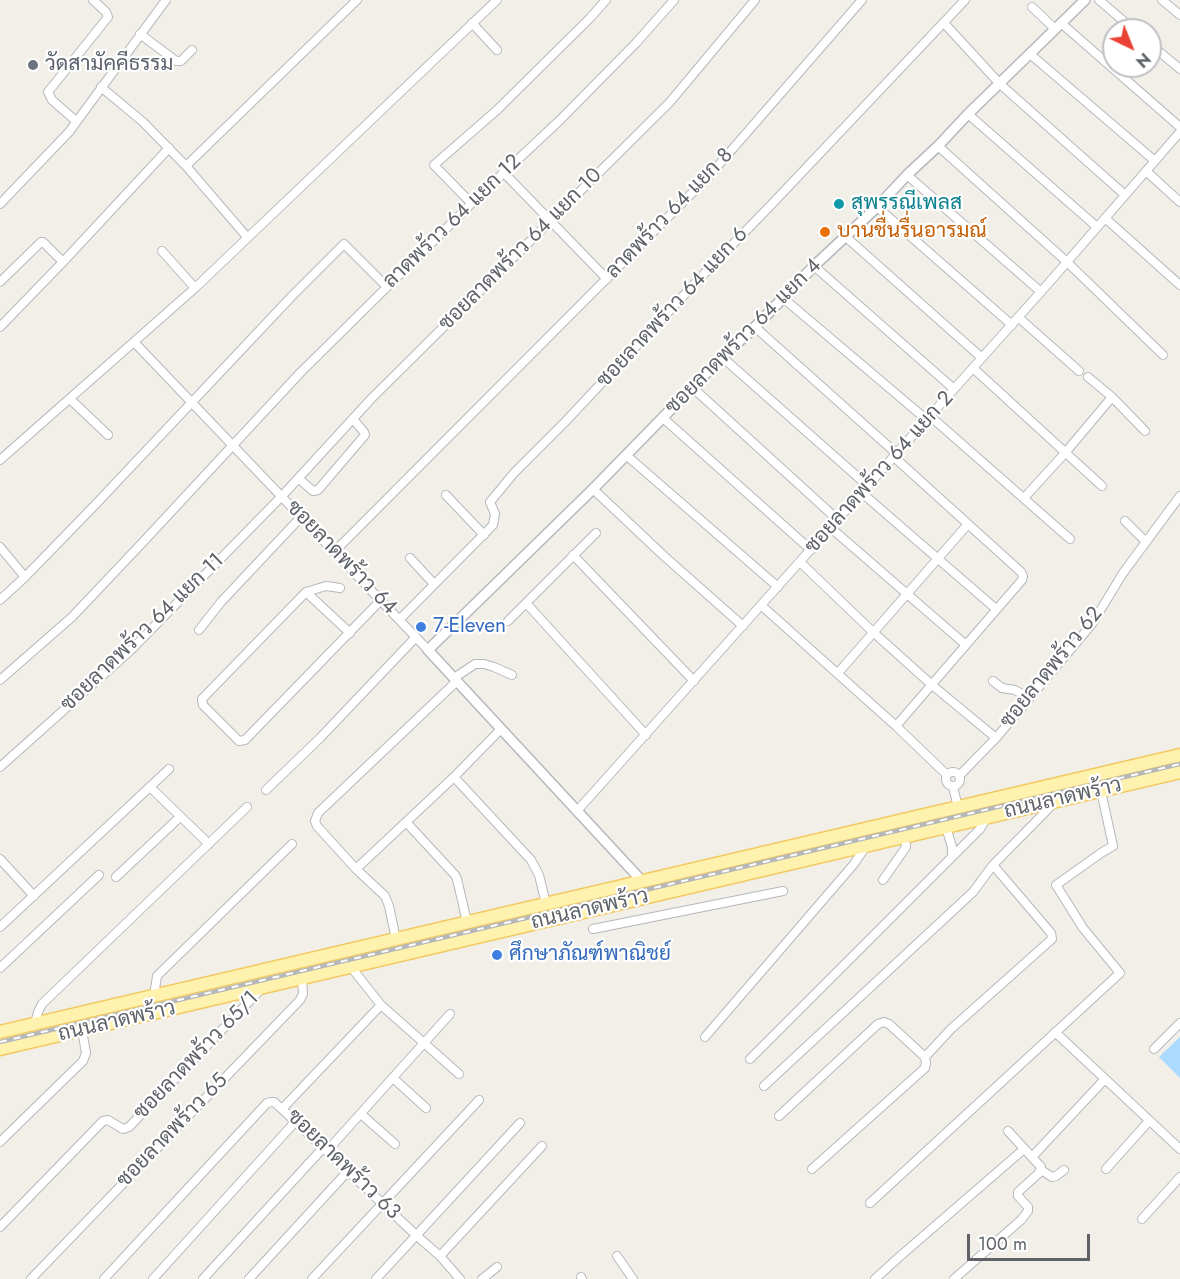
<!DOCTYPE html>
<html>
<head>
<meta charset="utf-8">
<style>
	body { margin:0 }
	#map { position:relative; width:1180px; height:1279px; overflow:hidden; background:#f1efe8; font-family:Jost,sans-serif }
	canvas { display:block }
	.north { position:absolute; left:1102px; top:18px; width:60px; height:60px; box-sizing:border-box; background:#fff; border:2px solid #bfc1c3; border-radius:50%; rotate:137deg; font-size:16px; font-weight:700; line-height:24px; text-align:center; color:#5f6368 }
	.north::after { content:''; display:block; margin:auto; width:21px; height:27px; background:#ea4335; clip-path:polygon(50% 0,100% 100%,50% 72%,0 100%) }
	.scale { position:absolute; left:967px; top:1234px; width:123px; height:27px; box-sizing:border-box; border:3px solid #5f6368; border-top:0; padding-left:8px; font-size:18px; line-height:21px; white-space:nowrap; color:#5f6368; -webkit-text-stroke:4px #fff; paint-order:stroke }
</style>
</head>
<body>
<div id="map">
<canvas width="1180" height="1279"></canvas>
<div class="north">N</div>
<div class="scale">100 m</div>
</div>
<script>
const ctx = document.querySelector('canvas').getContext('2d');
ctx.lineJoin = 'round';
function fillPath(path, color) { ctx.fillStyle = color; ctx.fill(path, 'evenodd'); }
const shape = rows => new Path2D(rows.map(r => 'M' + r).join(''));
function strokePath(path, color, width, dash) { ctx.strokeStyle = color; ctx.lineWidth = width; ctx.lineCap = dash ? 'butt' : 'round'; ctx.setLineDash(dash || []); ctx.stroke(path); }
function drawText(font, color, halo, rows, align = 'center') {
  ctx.font = font + ' Jost,Sarabun,sans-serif'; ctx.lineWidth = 4.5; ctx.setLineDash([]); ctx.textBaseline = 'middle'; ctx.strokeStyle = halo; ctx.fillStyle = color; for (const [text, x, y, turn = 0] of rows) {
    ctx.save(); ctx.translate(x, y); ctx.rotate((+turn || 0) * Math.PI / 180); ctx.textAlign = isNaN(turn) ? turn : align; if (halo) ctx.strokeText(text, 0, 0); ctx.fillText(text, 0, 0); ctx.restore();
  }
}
fillPath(shape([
	[1180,1037,1180,1078,1159,1057]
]), '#aadaff');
const minor = shape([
	[1099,0,1134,30],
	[1162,0,1180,15],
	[1032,7,1055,29],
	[472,23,497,50],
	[944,23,1000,84,1125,195],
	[1061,23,1180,127],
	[140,34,176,61,181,61,192,50],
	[1150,44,1180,69],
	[1030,54,1155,161],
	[101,87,143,122,186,166,247,237],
	[968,114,1097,227],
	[76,121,52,100,48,92,108,17,106,12,93,0],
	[938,146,1067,262,1163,355],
	[186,166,357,0],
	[1146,171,1180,202],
	[503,172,607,279],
	[907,175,1041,292],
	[471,203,434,165,497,110,590,18,606,0],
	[0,204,69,132,166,0],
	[877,207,1012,325],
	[1105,218,1180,285],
	[846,237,982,358],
	[162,251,195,288],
	[814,266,954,389],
	[0,282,41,242,43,242,63,262],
	[783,298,927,420],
	[1018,317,1079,371],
	[0,327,63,262,169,148],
	[755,327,897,454],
	[134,342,428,650],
	[722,357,868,486],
	[973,368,1102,486],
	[1088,377,1112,397,1145,431],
	[693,388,838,520],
	[70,399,108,435],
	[930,416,1070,539],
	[663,418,811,550],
	[626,455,778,587],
	[894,457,1021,572,1023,576,1022,580,896,726],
	[0,460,195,288,497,0],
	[298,478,313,491,318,490,365,435,364,432,353,419],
	[593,489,664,556,743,626],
	[862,493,996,609],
	[446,495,484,535],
	[1024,498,1065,453,1112,397],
	[1125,521,1146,542],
	[831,528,966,645],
	[0,547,25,577],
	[334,552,709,176,862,0],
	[573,555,694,681],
	[410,558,434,584],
	[800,562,873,632,932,685,996,738],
	[340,588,326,586,306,592,202,699,203,705,239,741,245,740,381,600],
	[306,592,350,633],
	[0,600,25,577,95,505,292,296,344,244,386,286],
	[526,603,646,735],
	[762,606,896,726,947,775],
	[400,619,493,525,495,514,490,502,514,473,565,422,700,278,770,206,965,0],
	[508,621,596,533],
	[199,630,221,602,301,517],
	[838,673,968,524],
	[454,678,475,664,484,664,494,667,512,675],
	[0,680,72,617,143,542,300,373,480,195,559,121,636,43,674,0],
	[993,681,1002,688,1015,690,1029,698],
	[0,767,131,650,282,496,371,399,670,102,755,0],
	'946 779a7 7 0 1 1 14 0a7 7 0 1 1-14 0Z',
	[959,776,996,738,1092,624,1123,573,1180,496],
	[454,777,531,860,539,875,546,904],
	[150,787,209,844],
	[953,787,958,807],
	[266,790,320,738,416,637],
	[577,811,1047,285,1180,132],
	[406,822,455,875,457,879,467,922],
	[952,857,980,829,987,817],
	[0,859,34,896],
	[356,869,454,777,501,729],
	[116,877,180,817],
	[883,880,906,847,905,836],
	[0,927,169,769],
	[593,929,783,891],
	[396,939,389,906,385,896,356,869,317,826,315,821,318,813,457,681],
	[351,967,381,1005,282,1109,417,1236,440,1256,460,1279],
	[0,968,99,875],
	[154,996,157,976,292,844],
	[381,1005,459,1074],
	[35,1024,38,1012,42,1004,247,807],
	[1055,1032,1180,1149],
	[705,1037,854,864,866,846],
	[1154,1049,1180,1023],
	[750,1059,952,857,952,847,946,827],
	[393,1078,426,1108],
	[764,1086,973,892,993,865,1054,803],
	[361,1114,395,1144],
	[779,1116,878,1024,884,1022,889,1024,925,1057],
	[0,1142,83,1061,86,1053,82,1030],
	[327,1151,450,1014],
	[1032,1157,1105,1079],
	[812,1169,925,1068,926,1063,925,1057,951,1029,1052,939,1051,933,993,865],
	[1106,1169,1149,1121],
	[1041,1170,1052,1177,1056,1176,1064,1170],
	[870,1203,1120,973,1083,928,1056,885,1101,853,1113,846,1101,791],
	[1142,1219,1180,1177],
	[0,1227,103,1121,108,1120,123,1129,129,1127,261,989],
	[440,1256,542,1146],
	[617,1256,633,1279],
	[581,1277,582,1279],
	[31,1279,300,1000,303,994,302,978],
	[104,1279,267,1103,271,1102,274,1102,282,1109],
	[153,1279,295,1122],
	[203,1279,323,1148],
	[249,1279,348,1171],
	[312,1279,479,1100],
	[376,1279,520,1123],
	[482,1279,497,1267],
	[875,1279,898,1258,1024,1149],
	[954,1279,1021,1220,1028,1211,1028,1207,1018,1196,1018,1192,1039,1173,1041,1167,1008,1131]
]);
const tertiary = shape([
	[642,881,428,650,593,489,722,357,755,327,814,266,877,207,907,175,938,146,968,114,1085,0]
]);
const primary = shape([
	[0,1032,1180,755],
	[0,1049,1180,772]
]);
strokePath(minor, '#b5b8bc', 10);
strokePath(tertiary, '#b5b8bc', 12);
strokePath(primary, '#f2c960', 15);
strokePath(minor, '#fff', 8);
strokePath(tertiary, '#fff', 9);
strokePath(primary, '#fff2af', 12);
const rail = shape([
	[0,1042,1180,764]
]);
strokePath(rail, '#b6b7b8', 4.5);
strokePath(rail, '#fff', 2, [7]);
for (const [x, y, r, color] of [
	[33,65,6,"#6b7280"],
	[839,204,6,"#0f9aa8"],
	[825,232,6,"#e8710a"],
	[421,627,6,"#3f7fe0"],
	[497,955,6,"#3f7fe0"]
]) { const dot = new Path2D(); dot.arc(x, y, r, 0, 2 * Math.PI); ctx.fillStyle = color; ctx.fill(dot); strokePath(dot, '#fff', 2); }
drawText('21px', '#5b616d', '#fff', [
	["วัดสามัคคีธรรม",45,65]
], 'left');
drawText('21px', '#0d838f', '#fff', [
	["สุพรรณีเพลส",851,204]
], 'left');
drawText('21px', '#5f6368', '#fff', [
	["ลาดพร้าว 64 แยก 8",670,214,-46],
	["ลาดพร้าว 64 แยก 12",453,222,-44],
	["ซอยลาดพร้าว 64 แยก 10",521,250,-45],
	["ซอยลาดพร้าว 64 แยก 6",673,308,-47],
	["ซอยลาดพร้าว 64 แยก 4",744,337,-45],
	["ซอยลาดพร้าว 64 แยก 2",880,473,-48],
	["ซอยลาดพร้าว 64",341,558,46],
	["ซอยลาดพร้าว 64 แยก 11",143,633,-44],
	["ซอยลาดพร้าว 62",1052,668,-51],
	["ถนนลาดพร้าว",1063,799,-13],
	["ถนนลาดพร้าว",590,910,-13],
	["ถนนลาดพร้าว",117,1022,-13],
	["ซอยลาดพร้าว 65/1",197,1056,-46],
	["ซอยลาดพร้าว 65",173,1131,-46],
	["ซอยลาดพร้าว 63",343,1165,44]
]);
drawText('21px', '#c56008', '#fff', [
	["บานชื่นรื่นอารมณ์",837,232]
], 'left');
drawText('21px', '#366cbe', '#fff', [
	["7-Eleven",433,627],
	["ศึกษาภัณฑ์พาณิชย์",509,955]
], 'left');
</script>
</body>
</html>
